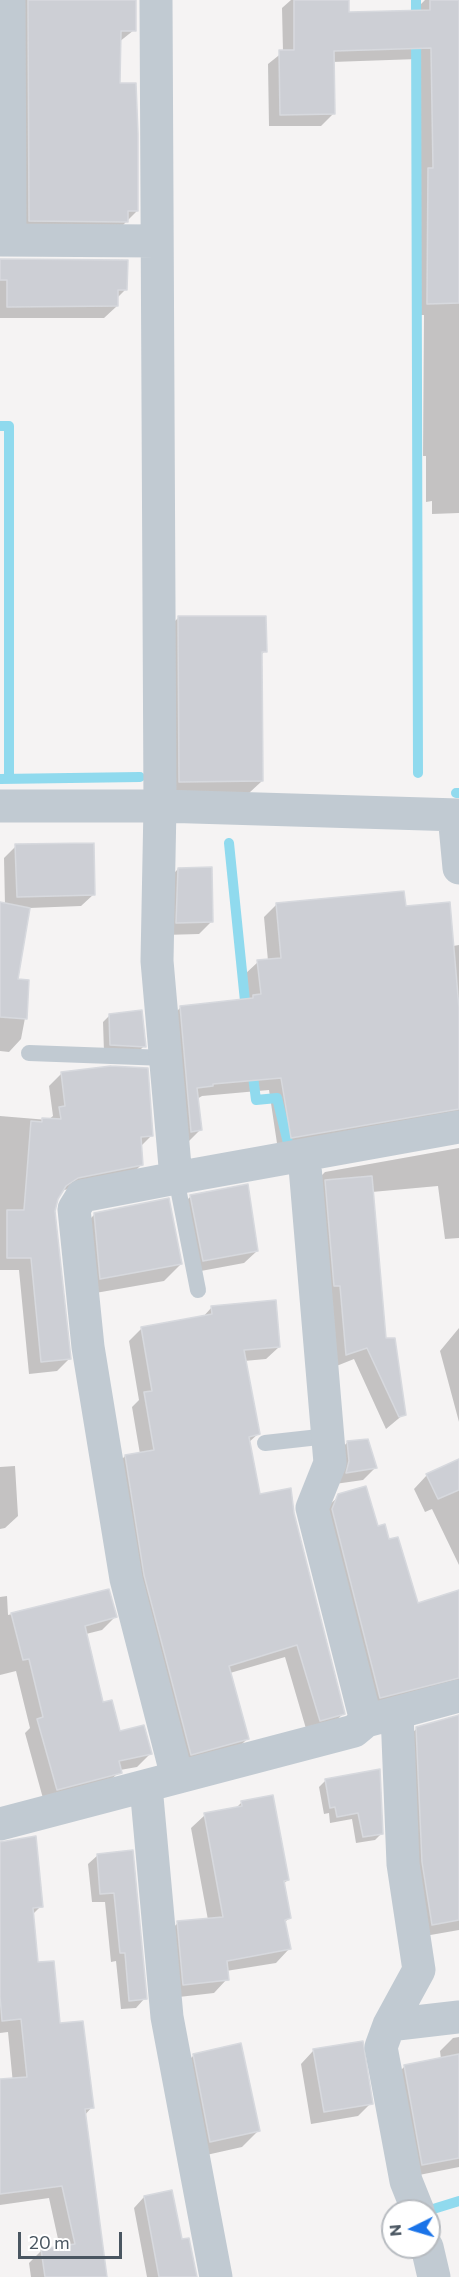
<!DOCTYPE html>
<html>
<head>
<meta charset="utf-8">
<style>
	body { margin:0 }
	#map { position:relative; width:459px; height:2277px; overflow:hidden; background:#f5f3f3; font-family:Commissioner,sans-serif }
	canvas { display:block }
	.north { position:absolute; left:381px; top:2199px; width:60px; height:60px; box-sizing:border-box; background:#fff; border:2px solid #b7bbc0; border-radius:50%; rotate:265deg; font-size:16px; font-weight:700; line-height:24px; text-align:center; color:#4a5661 }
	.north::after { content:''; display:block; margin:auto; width:21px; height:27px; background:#1a73e8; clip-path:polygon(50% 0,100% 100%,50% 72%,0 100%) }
	.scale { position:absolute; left:18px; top:2232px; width:104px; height:27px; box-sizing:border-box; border:3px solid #4a5661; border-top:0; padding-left:8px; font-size:18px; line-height:21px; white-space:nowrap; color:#4a5661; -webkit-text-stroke:4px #fff; paint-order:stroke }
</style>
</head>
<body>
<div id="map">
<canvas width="459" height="2277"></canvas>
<div class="north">N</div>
<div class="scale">20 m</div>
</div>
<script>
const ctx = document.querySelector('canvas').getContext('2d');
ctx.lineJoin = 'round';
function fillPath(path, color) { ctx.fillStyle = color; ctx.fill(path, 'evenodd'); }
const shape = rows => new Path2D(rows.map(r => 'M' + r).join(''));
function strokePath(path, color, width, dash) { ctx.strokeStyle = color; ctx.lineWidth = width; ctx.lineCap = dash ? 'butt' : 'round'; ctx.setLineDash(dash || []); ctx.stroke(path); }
fillPath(shape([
	[10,0,127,0,134,30,119,42,119,85,137,211,114,234,17,233],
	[291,0,347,0,347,14,418,12,418,7,425,0,459,0,459,513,432,514,432,501,426,502,426,456,423,456,424,315,416,315,416,182,421,177,418,59,332,62,333,114,321,126,269,126,268,64,283,52,282,8],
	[0,260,126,289,117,298,117,306,104,318,0,318],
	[178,618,265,651,260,656,262,781,249,793,167,793,166,630],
	[16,846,94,894,81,906,29,908,17,980,25,1018,21,1039,9,1052,0,1051,0,904,5,905,4,858],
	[178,869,211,922,199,934,164,935,165,882],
	[277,904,404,907,453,946,459,945,459,1127,278,1150,269,1090,202,1096,197,1099,200,1130,187,1143,168,1020,180,1008,248,1000,245,974,258,962,268,961,264,917],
	[110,1015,144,1046,137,1053,104,1052,103,1022],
	[62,1073,152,1135,140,1147,141,1165,129,1177,64,1190,56,1199,54,1211,69,1359,57,1371,29,1374,19,1270,0,1270,0,1116,48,1120,53,1116,49,1086],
	[459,1148,459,1238,445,1239,438,1186,372,1192,385,1340,404,1414,386,1429,354,1359,334,1367,312,1185,325,1172],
	[191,1196,257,1251,244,1263,190,1273,178,1209],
	[168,1200,181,1264,164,1281,84,1295,77,1232,94,1215],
	[212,1307,279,1347,266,1359,244,1361,258,1434,248,1443,259,1496,292,1513,343,1714,330,1726,307,1732,285,1657,230,1673,247,1739,235,1751,178,1766,113,1469,125,1456,140,1454,132,1407,139,1400,129,1341,142,1328,202,1318],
	[459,1328,459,1422,440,1351],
	[348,1442,375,1468,363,1480,335,1484,335,1454],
	[459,1460,459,1565,432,1509,425,1512,414,1489,427,1475],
	[15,1466,18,1516,5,1528,0,1529,0,1467],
	[339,1496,388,1541,417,1605,459,1592,459,1696,366,1710,325,1509],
	[108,1591,115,1617,102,1630,86,1634,102,1704,119,1732,150,1754,137,1767,120,1770,107,1785,44,1802,25,1733,30,1728,16,1671,0,1675,0,1597,7,1596,8,1615],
	[459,1717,459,1930,419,1937,404,1742,417,1728],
	[326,1780,382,1833,375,1840,356,1843,352,1819,330,1823,329,1813,324,1814,319,1787],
	[242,1802,288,1880,283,1884,289,1918,284,1923,289,1949,276,1963,226,1971,227,1979,214,1993,170,1998,164,1936,178,1923,208,1920,191,1828,205,1815,235,1809],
	[0,1843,41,1906,32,1915,37,1964,92,2107,84,2116,106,2277,31,2277,29,2263,42,2250,60,2248,49,2198,0,2205,0,2149,19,2146,8,2032,0,2033],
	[132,1852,145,1998,136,2008,121,2009,116,1961,111,1962,105,1902,92,1902,88,1864,98,1855],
	[459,2037,459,2167,409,2177,391,2080,404,2067,441,2059,440,2051,453,2038],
	[313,2051,371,2103,358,2116,311,2124,301,2064],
	[194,2055,259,2130,242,2147,193,2158,177,2072],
	[144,2197,181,2241,195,2277,147,2277,134,2208]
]), '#0003');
strokePath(shape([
	[416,0,418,773],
	[0,426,9,426,9,779],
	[0,779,140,777],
	[456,793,459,793],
	[229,843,246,1011],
	[252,1068,256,1100,277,1098,290,1151],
	[430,2210,459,2201]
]), '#90daee', 10);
const building = shape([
	[28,0,136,0,136,31,121,31,120,83,136,83,138,134,138,211,128,211,128,222,29,221,28,0],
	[294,0,349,0,349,12,430,10,430,0,459,0,459,303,427,304,428,168,433,168,431,48,334,51,335,114,280,115,279,50,294,50,294,0],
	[0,259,128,260,127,290,118,290,118,306,7,307,7,280,0,280,0,259],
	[178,616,266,616,267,652,262,652,263,781,179,782,178,616],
	[94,843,95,895,17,897,15,844,94,843],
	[212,867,213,922,176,923,178,868,212,867],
	[404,891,406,906,450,902,459,1008,459,1109,291,1138,281,1078,213,1084,213,1086,197,1088,202,1130,191,1132,180,1006,253,998,253,995,261,994,257,960,281,958,276,903,404,891],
	[0,902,30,908,18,979,29,980,27,1019,0,1017,0,902],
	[142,1010,146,1047,110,1045,109,1014,142,1010],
	[111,1066,148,1068,153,1136,141,1137,143,1165,78,1178,66,1186,58,1199,55,1211,71,1359,41,1362,31,1258,7,1258,7,1210,24,1210,31,1121,42,1122,42,1118,61,1119,59,1107,65,1106,61,1072,111,1066],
	[372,1176,386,1338,395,1338,406,1415,399,1417,367,1348,346,1355,340,1286,334,1286,325,1180,372,1176],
	[248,1184,258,1251,203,1261,190,1195,248,1184],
	[169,1198,182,1264,100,1279,94,1213,169,1198],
	[276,1300,280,1347,244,1350,260,1434,249,1437,260,1494,291,1488,294,1513,345,1714,320,1721,297,1645,229,1666,249,1739,191,1755,144,1575,125,1455,154,1450,144,1392,152,1391,141,1327,212,1314,211,1306,276,1300],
	[368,1439,377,1468,346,1473,349,1461,347,1441,368,1439],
	[459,1459,459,1490,438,1499,426,1474,459,1459],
	[366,1486,378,1526,385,1524,389,1539,398,1537,418,1603,459,1590,459,1678,380,1698,332,1509,338,1494,366,1486],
	[109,1589,117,1617,85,1626,103,1702,112,1700,120,1731,144,1725,152,1754,119,1761,122,1773,57,1790,37,1719,43,1717,29,1659,23,1660,11,1613,109,1589],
	[459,1715,459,1920,432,1925,422,1862,416,1727,459,1715],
	[380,1769,383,1834,363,1837,358,1813,337,1817,335,1807,330,1808,325,1779,380,1769],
	[273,1795,289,1880,284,1881,291,1918,285,1920,291,1949,227,1961,229,1980,183,1985,177,1921,223,1917,204,1813,242,1806,241,1801,273,1795],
	[36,1836,43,1907,33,1908,38,1962,54,1961,60,2023,83,2021,94,2108,85,2109,107,2277,45,2277,41,2249,75,2244,62,2186,0,2194,0,2079,27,2077,21,2019,2,2021,0,1996,0,1842,36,1836],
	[133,1850,147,1999,129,2001,125,1953,120,1953,114,1893,100,1894,97,1854,133,1850],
	[363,2041,373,2104,324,2112,313,2049,363,2041],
	[241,2043,260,2131,210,2142,193,2054,241,2043],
	[459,2054,459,2158,422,2165,404,2065,459,2054],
	[172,2190,182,2239,189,2238,197,2277,159,2277,144,2196,172,2190]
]);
fillPath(building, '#cdcfd5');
strokePath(building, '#d7d9de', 1.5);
strokePath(shape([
	[29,1053,166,1058],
	[176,1178,198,1290],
	[265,1443,328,1436]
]), '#c1cad2', 16);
strokePath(shape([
	[9,0,10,240],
	[156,0,160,806,157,961,176,1178,459,1127],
	[0,240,157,241],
	[0,806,160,806,459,815],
	[454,815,459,868],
	[304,1155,330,1463,312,1508,366,1721],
	[176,1178,82,1196,74,1209,88,1347,126,1579,177,1777],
	[397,1713,403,1864,419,1970,389,2025,381,2047,406,2181,418,2211],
	[146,1786,167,2017,216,2277],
	[0,1824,354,1731,366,1721,459,1696],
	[389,2025,459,2017],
	[427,2247,434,2277]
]), '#c1cad2', 33);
</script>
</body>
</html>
